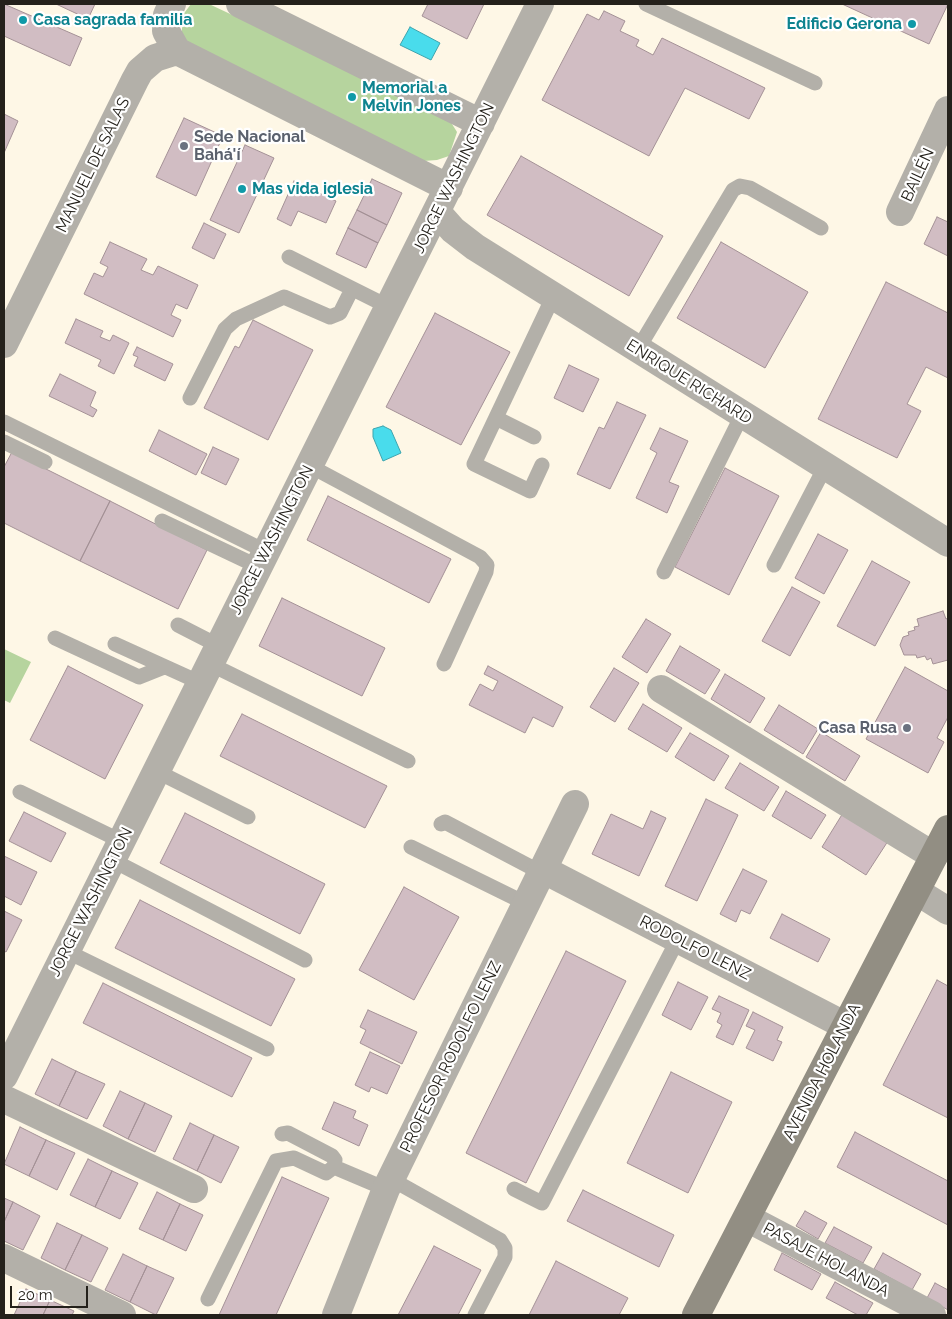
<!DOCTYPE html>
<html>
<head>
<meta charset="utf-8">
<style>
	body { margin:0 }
	#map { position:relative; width:952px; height:1319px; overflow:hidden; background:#fef7e6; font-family:Raleway,sans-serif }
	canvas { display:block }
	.frame { position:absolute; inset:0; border:5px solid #24211b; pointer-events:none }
	.scale { position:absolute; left:10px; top:1286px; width:78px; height:22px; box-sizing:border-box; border:2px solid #24211b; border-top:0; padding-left:6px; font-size:15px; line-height:18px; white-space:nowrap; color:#24211b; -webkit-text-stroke:4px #fff; paint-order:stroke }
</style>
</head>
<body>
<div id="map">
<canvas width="952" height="1319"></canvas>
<div class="frame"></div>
<div class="scale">20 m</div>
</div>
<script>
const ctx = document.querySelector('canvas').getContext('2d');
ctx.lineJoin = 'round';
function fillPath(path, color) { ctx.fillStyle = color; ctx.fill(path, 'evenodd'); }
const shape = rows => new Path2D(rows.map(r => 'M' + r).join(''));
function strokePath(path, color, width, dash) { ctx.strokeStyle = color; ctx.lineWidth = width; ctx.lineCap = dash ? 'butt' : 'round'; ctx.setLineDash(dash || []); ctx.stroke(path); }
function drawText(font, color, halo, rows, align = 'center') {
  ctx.font = font + ' Raleway,sans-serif'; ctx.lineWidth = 4.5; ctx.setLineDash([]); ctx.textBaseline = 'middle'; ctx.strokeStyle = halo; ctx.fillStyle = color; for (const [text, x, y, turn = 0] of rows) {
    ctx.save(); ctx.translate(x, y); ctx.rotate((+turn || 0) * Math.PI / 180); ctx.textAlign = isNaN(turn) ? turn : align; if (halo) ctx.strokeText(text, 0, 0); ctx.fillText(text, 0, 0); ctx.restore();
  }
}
fillPath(shape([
	[191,4,209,4,447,116,457,132,449,156,437,160,423,161,190,47,182,34,182,16],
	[4,649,31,662,10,703,4,700]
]), '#b6d49e');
const water = shape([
	[410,27,440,43,431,60,400,45,410,27],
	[383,426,391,430,401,453,383,461,373,437,373,429,383,426]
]);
fillPath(water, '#49dcec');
strokePath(water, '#3ea4ad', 1);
const building = shape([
	[4,4,82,38,70,66,4,36,4,4],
	[56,4,95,4,88,19,56,4],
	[428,4,484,4,467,39,422,16,428,4],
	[842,4,948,4,929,44,842,4],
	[604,11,625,21,620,31,639,40,636,46,653,55,662,38,765,88,749,119,685,88,649,156,542,100,587,14,599,20,604,11],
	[4,114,18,121,4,153,4,114],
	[184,118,223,136,196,196,156,177,184,118],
	[245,145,274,158,239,233,210,220,245,145],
	[521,156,663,236,629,296,487,215,521,156],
	[372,179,402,193,387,225,357,210,372,179],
	[294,181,336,201,326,223,298,211,291,226,277,219,294,181],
	[357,210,387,225,378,243,348,228,357,210],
	[937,217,948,222,948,256,924,244,937,217],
	[204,223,226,234,214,259,192,248,204,223],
	[348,228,378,243,366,268,336,254,348,228],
	[110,242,147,259,141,270,153,275,158,266,198,285,187,309,176,304,171,315,181,320,173,337,84,294,94,273,103,277,108,267,100,263,110,242],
	[721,242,808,292,765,368,677,318,721,242],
	[886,282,948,313,948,378,926,367,907,404,921,411,897,458,818,419,886,282],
	[435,313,510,352,461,445,386,407,435,313],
	[76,319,103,331,100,337,110,341,113,335,129,343,114,374,98,366,101,360,65,343,76,319],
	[253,320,313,350,268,440,204,408,235,346,239,348,253,320],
	[137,347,173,364,165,381,134,366,138,357,133,355,137,347],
	[569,365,599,379,583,412,554,398,569,365],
	[60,374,96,392,90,406,97,410,93,417,49,396,60,374],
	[617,402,646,415,610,489,577,474,599,427,604,429,617,402],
	[660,428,688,441,669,482,679,486,667,513,636,498,657,453,650,449,660,428],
	[159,430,207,454,196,475,149,451,159,430],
	[213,447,239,459,226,485,201,473,213,447],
	[12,452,110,501,80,561,4,523,4,467,12,452],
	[725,468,779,496,729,595,675,567,725,468],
	[328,496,451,559,429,603,307,540,328,496],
	[110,501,207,550,178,609,80,561,110,501],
	[818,534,848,550,824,594,795,578,818,534],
	[872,561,910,582,875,646,837,626,872,561],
	[792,587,820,602,790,656,762,641,792,587],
	[282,598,385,648,362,696,259,646,282,598],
	[943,611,946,619,948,618,948,660,933,664,931,658,927,660,925,656,917,658,916,655,904,655,900,645,903,637,909,635,908,632,915,630,914,627,919,626,917,619,943,611],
	[646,619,671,634,647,673,622,657,646,619],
	[680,646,720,670,705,694,666,671,680,646],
	[68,666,143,705,105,779,30,740,68,666],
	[488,666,563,707,553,727,533,717,525,733,469,705,480,684,493,691,498,681,484,674,488,666],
	[905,667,948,691,948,717,937,738,944,742,928,773,866,739,905,667],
	[614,668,639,683,615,722,590,707,614,668],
	[725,674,765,698,750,723,711,699,725,674],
	[643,704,682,728,667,752,628,729,643,704],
	[779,705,818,729,803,754,764,730,779,705],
	[242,714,387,786,365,828,220,756,242,714],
	[821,732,860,756,845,781,806,757,821,732],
	[690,733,729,756,714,781,675,757,690,733],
	[740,763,779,787,764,811,725,788,740,763],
	[786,791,826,815,811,839,772,816,786,791],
	[706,799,738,815,697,901,665,886,706,799],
	[651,811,666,818,639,876,592,854,611,814,643,829,651,811],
	[24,812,66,833,51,862,9,841,24,812],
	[185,813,325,884,300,934,160,863,185,813],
	[843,813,888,841,866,875,822,847,843,813],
	[4,856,37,872,21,905,4,896,4,856],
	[743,869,767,881,750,914,741,910,736,922,720,914,743,869],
	[404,887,459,917,414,1000,359,970,404,887],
	[140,900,295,979,271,1026,115,948,140,900],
	[4,911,22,920,6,952,4,951,4,911],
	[782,914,830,939,818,962,770,938,782,914],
	[566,951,626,981,526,1183,466,1153,566,951],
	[937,980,948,986,948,1118,883,1085,937,980],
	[678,982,708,997,691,1030,662,1015,678,982],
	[103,983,252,1058,232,1097,83,1023,103,983],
	[719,996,749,1010,733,1045,716,1037,722,1025,717,1022,721,1013,712,1009,719,996],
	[368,1010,417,1032,402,1064,360,1043,366,1030,360,1027,368,1010],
	[753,1012,783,1027,777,1040,782,1042,773,1061,746,1048,755,1030,746,1026,753,1012],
	[370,1052,400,1066,387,1094,371,1087,369,1092,355,1085,370,1052],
	[52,1059,76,1071,59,1106,35,1094,52,1059],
	[76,1071,105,1084,87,1119,59,1106,76,1071],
	[671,1072,732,1102,688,1193,627,1163,671,1072],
	[120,1091,145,1103,128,1139,103,1126,120,1091],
	[334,1102,356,1111,353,1118,368,1125,359,1146,322,1129,334,1102],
	[145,1103,172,1116,155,1152,128,1139,145,1103],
	[190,1123,214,1135,197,1171,173,1159,190,1123],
	[20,1127,46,1140,29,1176,4,1164,20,1127],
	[855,1132,948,1181,948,1225,837,1167,855,1132],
	[214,1135,239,1147,221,1183,197,1171,214,1135],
	[46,1140,75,1153,57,1190,29,1176,46,1140],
	[88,1159,112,1171,95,1207,70,1195,88,1159],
	[112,1171,138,1183,120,1219,95,1207,112,1171],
	[282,1177,329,1198,276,1315,219,1315,282,1177],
	[583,1190,674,1235,659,1267,567,1221,583,1190],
	[157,1192,180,1204,163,1240,139,1229,157,1192],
	[4,1198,13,1202,4,1222,4,1198],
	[13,1202,40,1216,23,1250,4,1241,4,1222,13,1202],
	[180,1204,203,1215,186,1251,163,1240,180,1204],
	[805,1211,827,1223,818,1239,796,1226,805,1211],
	[57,1223,82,1235,65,1270,41,1258,57,1223],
	[834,1227,872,1247,863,1263,825,1243,834,1227],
	[82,1235,108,1248,91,1282,65,1270,82,1235],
	[434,1246,481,1270,458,1315,398,1315,434,1246],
	[782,1253,821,1274,812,1290,774,1270,782,1253],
	[883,1253,921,1274,912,1290,874,1269,883,1253],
	[123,1254,147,1266,130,1302,105,1290,123,1254],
	[556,1261,628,1298,619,1315,529,1315,556,1261],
	[147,1266,174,1278,156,1315,130,1302,147,1266],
	[835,1282,873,1303,866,1315,858,1315,826,1298,835,1282],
	[935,1283,948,1290,948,1310,927,1298,935,1283],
	[26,1289,50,1300,43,1315,14,1315,26,1289],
	[50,1300,74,1311,72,1315,43,1315,50,1300]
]);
fillPath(building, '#d1bdc3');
strokePath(building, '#a49196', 1);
strokePath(shape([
	[646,4,815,83],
	[289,257,389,307],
	[638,349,733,190,740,186,750,188,821,228],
	[190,398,225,329,236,319,284,297,330,317,340,313,352,289],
	[496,418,534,437],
	[4,422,267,552],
	[4,442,45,462],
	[542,465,530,491,474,464,553,297],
	[310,466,480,557,487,565,486,572,444,664],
	[162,521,259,567],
	[774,565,825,467],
	[664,572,742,415],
	[178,625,219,646],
	[55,638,139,677,164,667],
	[115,644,201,683],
	[210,664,408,761],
	[156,771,248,817],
	[20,792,121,841],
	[441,824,445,822,542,873],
	[411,847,527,904],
	[112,860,305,960],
	[66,951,267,1049],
	[282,1134,288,1133,332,1156,335,1160,334,1167],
	[391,1179,500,1240,505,1248,505,1257,475,1315],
	[514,1189,542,1203,678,939],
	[208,1299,276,1161,294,1158,326,1173,334,1167,386,1189]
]), '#b3b0a9', 15);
strokePath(shape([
	[172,4,167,15,166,31,177,51,449,188],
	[240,4,481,123],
	[437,212,453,230,475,247,948,543],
	[900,212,948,110],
	[4,344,135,80,140,71,155,58,177,51],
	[661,689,934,856],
	[544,870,846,1026],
	[916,891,948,911],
	[4,1076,540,4],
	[4,1099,194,1189],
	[747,1218,932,1315],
	[4,1258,122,1315],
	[336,1315,386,1189,575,804]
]), '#b3b0a9', 28);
strokePath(shape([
	[696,1315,948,829]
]), '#928e83', 28);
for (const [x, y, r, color] of [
	[23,20,5,"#0f9aa8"],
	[912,24,5,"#0f9aa8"],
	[352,97,5,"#0f9aa8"],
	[184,146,5,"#6b7280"],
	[242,189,5,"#0f9aa8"],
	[907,728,5,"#6b7280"]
]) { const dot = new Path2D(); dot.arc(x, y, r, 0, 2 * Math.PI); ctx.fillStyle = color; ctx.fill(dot); strokePath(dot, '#fff', 2); }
drawText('bold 16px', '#0d838f', '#fff', [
	["Casa sagrada familia",33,20],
	["Edificio Gerona",902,24,"right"],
	["Memorial a",362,88],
	["Melvin Jones",362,106],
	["Mas vida iglesia",252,189]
], 'left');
drawText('bold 16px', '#5b616d', '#fff', [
	["Sede Nacional",194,137],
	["Bahá'í",194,155],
	["Casa Rusa",897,728,"right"]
], 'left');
drawText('16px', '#24211b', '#fff', [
	["MANUEL DE SALAS",93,165,-64],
	["BAILÉN",918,175,-65],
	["JORGE WASHINGTON",454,178,-64],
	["ENRIQUE RICHARD",689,382,32],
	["JORGE WASHINGTON",272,540,-63],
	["JORGE WASHINGTON",91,902,-63],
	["RODOLFO LENZ",695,948,27],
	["PROFESOR RODOLFO LENZ",451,1057,-64],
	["AVENIDA HOLANDA",822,1072,-63],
	["PASAJE HOLANDA",826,1260,28]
]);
</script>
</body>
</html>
